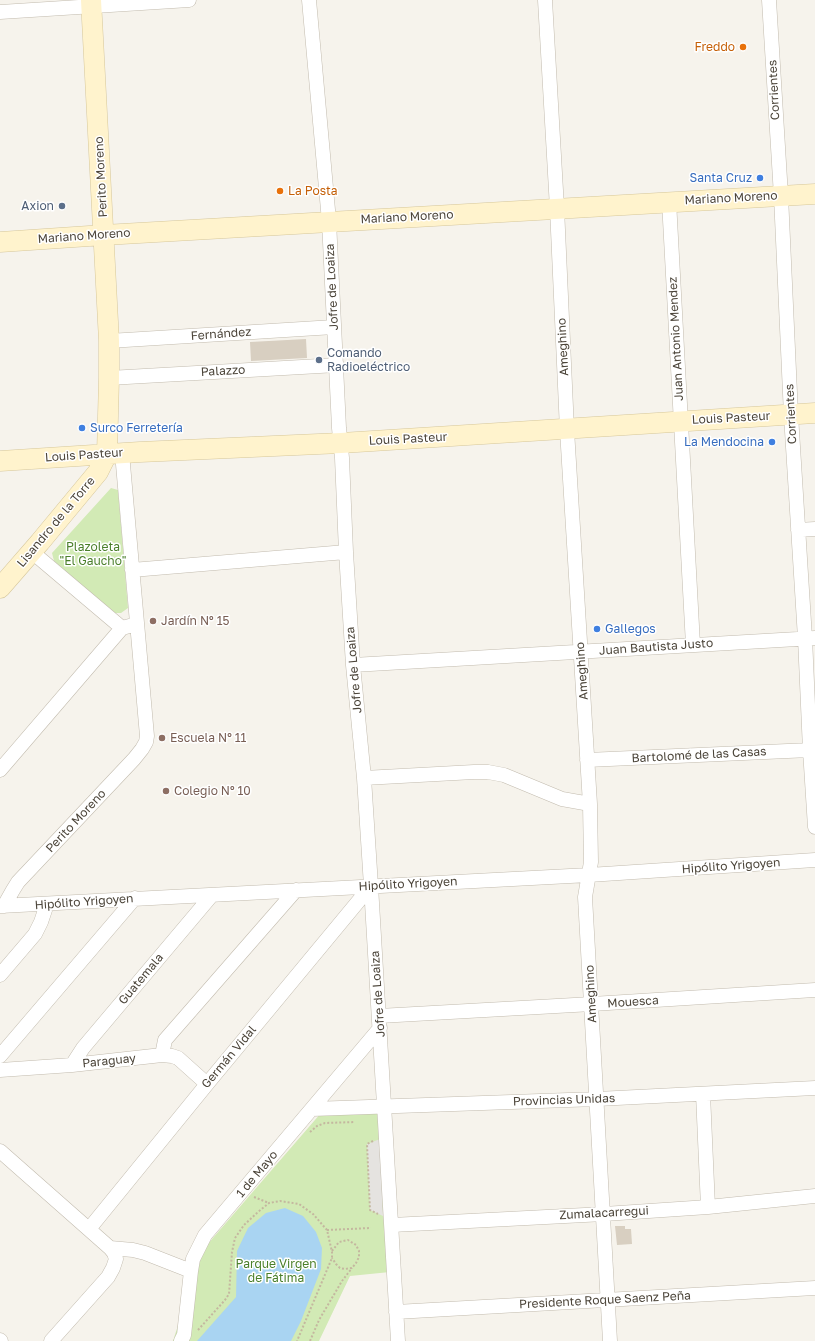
<!DOCTYPE html>
<html>
<head>
<meta charset="utf-8">
<style>
	body { margin:0 }
	canvas { display:block; background:#f6f3ec }
</style>
</head>
<body>
<canvas width="815" height="1341"></canvas>
<script>
const ctx = document.querySelector('canvas').getContext('2d');
ctx.lineJoin = 'round';
function fillPath(path, color) { ctx.fillStyle = color; ctx.fill(path, 'evenodd'); }
const shape = rows => new Path2D(rows.map(r => 'M' + r).join(''));
function strokePath(path, color, width, dash) { ctx.strokeStyle = color; ctx.lineWidth = width; ctx.lineCap = dash ? 'butt' : 'round'; ctx.setLineDash(dash || []); ctx.stroke(path); }
function drawText(font, color, halo, rows, align = 'center') {
  ctx.font = font + ' "Golos Text",sans-serif'; ctx.lineWidth = 3; ctx.setLineDash([]); ctx.textBaseline = 'middle'; ctx.strokeStyle = halo; ctx.fillStyle = color; for (const [text, x, y, turn = 0] of rows) {
    ctx.save(); ctx.translate(x, y); ctx.rotate((+turn || 0) * Math.PI / 180); ctx.textAlign = isNaN(turn) ? turn : align; if (halo) ctx.strokeText(text, 0, 0); ctx.fillText(text, 0, 0); ctx.restore();
  }
}
fillPath(shape([
	[111,488,118,490,128,608,121,613,113,613,54,561,52,553],
	[380,1112,390,1272,350,1276,319,1341,173,1341,195,1272,206,1246,321,1113]
]), '#d2eab5');
fillPath(shape([
	[380,1139,383,1216,370,1210,367,1144]
]), '#e5e3e0');
fillPath(shape([
	[285,1208,303,1216,316,1232,322,1248,321,1269,301,1321,291,1341,197,1341,236,1297,237,1251,248,1228,266,1213]
]), '#a9d4f2');
fillPath(shape([
	[306,339,307,358,251,361,250,342],
	[615,1226,625,1226,625,1229,631,1229,632,1244,617,1245]
]), '#d8cfc1');
const street = shape([
	[309,0,329,221,339,428,342,458,346,552,353,665,364,778,371,886,398,1341],
	[545,0,557,208,567,430,590,804,591,862,585,897,610,1341],
	[769,0,781,196,791,415,805,638,810,750,815,827],
	[0,12,189,0],
	[669,201,693,645],
	[109,341,334,327],
	[109,378,337,365],
	[798,530,815,529],
	[38,557,122,628],
	[132,570,346,552],
	[353,665,815,638],
	[587,760,810,750],
	[0,770,122,628,137,624],
	[364,778,474,772,488,772,504,775,562,799,590,804],
	[0,906,589,875,815,860],
	[4,906,13,890,18,882,134,759,142,749,146,742,147,736,122,453],
	[0,975,35,934,41,922,47,904],
	[379,1016,592,1004,815,990],
	[162,1055,165,1040,296,890],
	[0,1056,135,898],
	[72,1065,83,1048,212,895],
	[0,1070,72,1065,162,1055,172,1056,178,1058,207,1084],
	[703,1094,708,1207],
	[312,1109,597,1099,815,1088],
	[0,1151,110,1248,114,1253,116,1259,113,1268,108,1277,51,1341],
	[392,1225,604,1214,708,1207,815,1196],
	[89,1229,207,1084,371,886],
	[110,1248,133,1250,145,1253,191,1271],
	[396,1312,815,1288],
	[0,1340,1,1341],
	[181,1341,184,1335,191,1271,193,1259,205,1235,380,1028]
]);
const secondary = shape([
	[0,242,104,235,815,194],
	[0,461,140,452,341,443,815,413],
	[0,588,40,542,98,472,107,454,109,378,109,341,91,0]
]);
strokePath(street, '#c2bbae', 15);
strokePath(secondary, '#d6c79b', 21);
strokePath(shape([
	[310,1132,317,1126,325,1123,355,1122],
	[373,1141,367,1144,370,1210,378,1214],
	[254,1197,269,1203],
	[327,1230,371,1228],
	[332,1251,339,1242,348,1240,356,1245,359,1251,359,1257,356,1263,352,1268,345,1269,340,1268,336,1264,332,1258],
	[198,1330,225,1300,229,1294,232,1252,235,1238,244,1225,258,1212,269,1203,280,1201,299,1204,313,1214,327,1230,332,1252,332,1258,297,1341],
	[310,1341,319,1320,342,1281,352,1268]
]), '#c4b79f', 2, [2, 2]);
strokePath(street, '#fff', 14);
strokePath(secondary, '#fff3cd', 20);
for (const [x, y, r, color] of [
	[743,47,4,"#e8710a"],
	[760,178,4,"#3f7fe0"],
	[280,191,4,"#e8710a"],
	[62,206,4,"#5c6f8a"],
	[319,360,4,"#5c6f8a"],
	[82,428,4,"#3f7fe0"],
	[772,442,4,"#3f7fe0"],
	[153,621,4,"#8d6e63"],
	[597,629,4,"#3f7fe0"],
	[162,738,4,"#8d6e63"],
	[166,791,4,"#8d6e63"]
]) { const dot = new Path2D(); dot.arc(x, y, r, 0, 2 * Math.PI); ctx.fillStyle = color; ctx.fill(dot); strokePath(dot, '#fff', 1.5); }
drawText('12px', '#c56008', '#fff', [
	["Freddo",735,47],
	["La Posta",288,191,"left"]
], 'right');
drawText('12px', '#4b4439', '#fff', [
	["Corrientes",774,90,-93],
	["Perito Moreno",101,177,-93],
	["Mariano Moreno",731,198,-3],
	["Mariano Moreno",407,217,-3],
	["Mariano Moreno",84,236,-4],
	["Jofre de Loaiza",332,287,-93],
	["Fernández",221,334,-4],
	["Juan Antonio Mendez",676,339,-93],
	["Ameghino",563,347,-93],
	["Palazzo",223,371,-3],
	["Corrientes",791,414,-93],
	["Louis Pasteur",731,418,-3],
	["Louis Pasteur",408,439,-3],
	["Louis Pasteur",84,455,-4],
	["Lisandro de la Torre",56,522,-50],
	["Juan Bautista Justo",656,647,-4],
	["Jofre de Loaiza",354,670,-95],
	["Ameghino",582,671,-94],
	["Bartolomé de las Casas",699,755,-3],
	["Perito Moreno",76,821,-47],
	["Hipólito Yrigoyen",731,866,-4],
	["Hipólito Yrigoyen",408,884,-3],
	["Hipólito Yrigoyen",84,902,-4],
	["Guatemala",141,979,-50],
	["Jofre de Loaiza",378,994,-94],
	["Ameghino",591,994,-93],
	["Mouesca",633,1002,-4],
	["Germán Vidal",229,1057,-50],
	["Paraguay",109,1061,-6],
	["Provincias Unidas",564,1100,-2],
	["1 de Mayo",257,1174,-50],
	["Zumalacarregui",604,1213,-3],
	["Presidente Roque Saenz Peña",605,1300,-3]
]);
drawText('12px', '#366cbe', '#fff', [
	["Santa Cruz",752,178],
	["Surco Ferretería",90,428,"left"],
	["La Mendocina",764,442],
	["Gallegos",605,629,"left"]
], 'right');
drawText('12px', '#4e5e75', '#fff', [
	["Axion",54,206],
	["Comando",327,353,"left"],
	["Radioeléctrico",327,367,"left"]
], 'right');
drawText('12px', '#4a7f2a', '#fff', [
	["Plazoleta",93,547],
	["\"El Gaucho\"",93,561],
	["Parque Virgen",276,1264],
	["de Fátima",276,1278]
]);
drawText('12px', '#785e54', '#fff', [
	["Jardín Nº 15",161,621],
	["Escuela Nº 11",170,738],
	["Colegio Nº 10",174,791]
], 'left');
</script>
</body>
</html>
